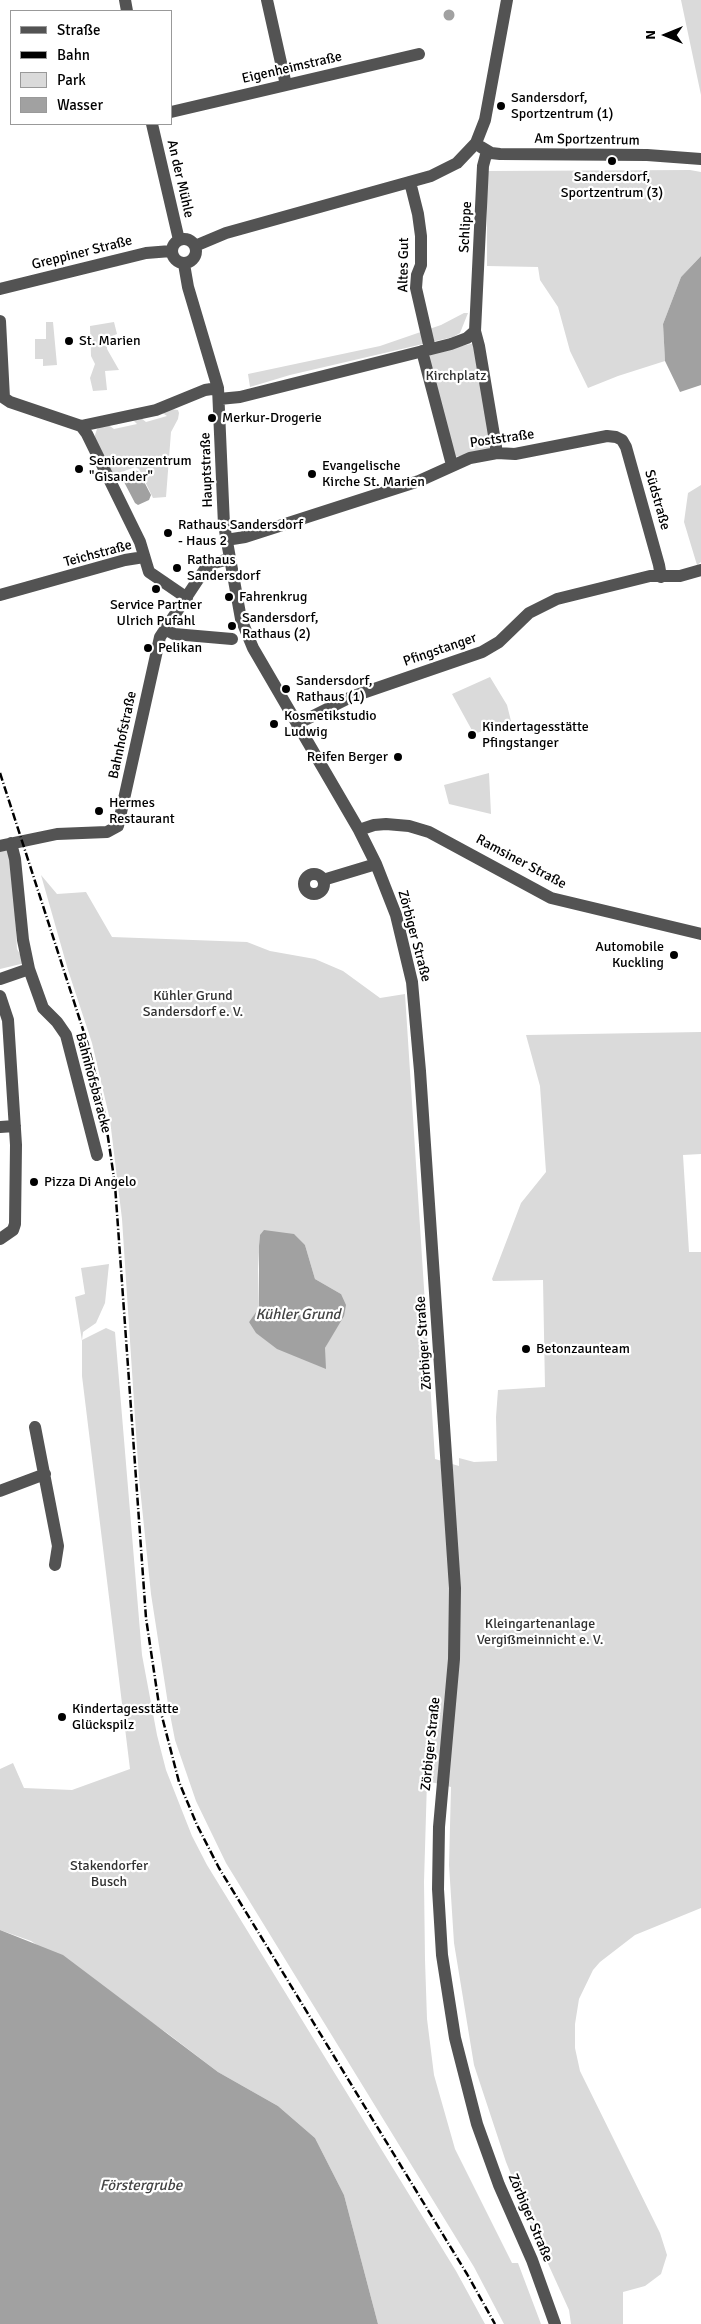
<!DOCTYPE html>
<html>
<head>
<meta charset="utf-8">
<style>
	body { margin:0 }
	#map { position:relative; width:701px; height:2324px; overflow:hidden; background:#fff; font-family:Signika,sans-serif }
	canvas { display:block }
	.legend { position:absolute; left:10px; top:10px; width:162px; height:115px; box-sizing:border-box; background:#fff; border:1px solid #999; margin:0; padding:6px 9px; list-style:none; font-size:15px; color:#000 }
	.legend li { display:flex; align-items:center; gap:10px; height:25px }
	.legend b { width:25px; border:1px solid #999 }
	.north { position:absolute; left:641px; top:10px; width:50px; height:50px; -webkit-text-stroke:4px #fff; paint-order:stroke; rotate:270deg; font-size:14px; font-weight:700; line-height:20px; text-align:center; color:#000 }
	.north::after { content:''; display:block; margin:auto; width:18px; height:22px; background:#000; clip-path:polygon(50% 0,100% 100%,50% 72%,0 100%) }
</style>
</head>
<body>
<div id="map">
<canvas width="701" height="2324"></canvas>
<ul class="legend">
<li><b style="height:6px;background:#535353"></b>Straße</li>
<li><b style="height:6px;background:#000"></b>Bahn</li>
<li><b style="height:14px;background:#dadada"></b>Park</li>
<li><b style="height:14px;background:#a1a1a1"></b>Wasser</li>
</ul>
<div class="north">N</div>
</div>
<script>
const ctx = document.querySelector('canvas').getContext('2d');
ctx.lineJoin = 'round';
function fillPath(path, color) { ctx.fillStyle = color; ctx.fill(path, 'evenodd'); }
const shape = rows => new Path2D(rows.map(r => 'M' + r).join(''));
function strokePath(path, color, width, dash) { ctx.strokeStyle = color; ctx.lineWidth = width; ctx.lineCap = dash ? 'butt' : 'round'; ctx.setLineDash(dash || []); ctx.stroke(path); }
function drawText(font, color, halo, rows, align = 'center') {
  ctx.font = font + ' Signika,sans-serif'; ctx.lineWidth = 4.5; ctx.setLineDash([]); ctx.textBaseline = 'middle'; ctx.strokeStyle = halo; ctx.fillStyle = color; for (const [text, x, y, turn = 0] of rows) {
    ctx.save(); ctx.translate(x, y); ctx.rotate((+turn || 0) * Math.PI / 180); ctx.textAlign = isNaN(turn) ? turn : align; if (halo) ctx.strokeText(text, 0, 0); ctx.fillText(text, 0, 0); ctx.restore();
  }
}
fillPath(shape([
	[681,0,701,0,701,95],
	[690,170,701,172,701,256,681,277,663,324,665,361,618,376,588,388,570,351,558,307,540,280,538,267,487,266,487,171],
	[464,313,468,313,460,333,453,337,290,375,250,387,248,374,380,346,441,325],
	[46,322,53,322,57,365,43,366,43,359,35,359,35,339,46,339],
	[114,322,117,334,107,338,107,349,119,370,105,371,107,390,93,391,90,378,95,364,91,356,90,326],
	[475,343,494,449,450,458,428,360,431,353],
	[171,409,178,410,179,413,178,419,171,432,166,497,153,498,139,469,135,467,119,473,110,472,95,442,95,435,97,429,107,424,114,429,137,424,133,420,141,418,146,422,167,416,161,412],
	[701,485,701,562,697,565,684,522,688,493],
	[490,677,507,705,511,721,474,734,452,694],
	[489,773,491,814,449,804,444,785],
	[0,850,10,851,12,858,17,949,25,963,0,969],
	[41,875,57,894,86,892,112,937,247,942,270,951,315,959,343,971,380,998,405,994,435,1459,459,1466,459,1458,474,1462,497,1461,496,1417,498,1390,545,1387,543,1280,493,1281,492,1279,521,1203,546,1172,540,1086,526,1035,701,1032,701,1154,683,1155,689,1252,701,1252,701,1908,635,1935,600,1962,593,1970,579,1999,575,2024,575,2048,580,2071,660,2233,667,2255,661,2274,645,2286,623,2292,623,2324,571,2324,569,2310,540,2246,506,2162,474,2065,454,1943,449,1865,451,1787,427,1781,424,1882,425,1960,427,2019,434,2075,455,2149,512,2263,518,2263,541,2324,504,2324,474,2267,226,1863,196,1801,175,1740,168,1704,151,1594,139,1478,122,1219,110,1120,92,1043,68,970],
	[260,1235,305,1245,315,1279,341,1294,332,1334,325,1348,249,1322,259,1309,258,1269],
	[109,1264,105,1303,96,1323,83,1332,82,1340,106,1328,115,1332,142,1655,157,1735,166,1770,192,1836,207,1865,456,2271,485,2324,378,2324,344,2195,315,2138,278,2106,218,2072,167,2033,31,1941,0,1930,0,1769,13,1763,24,1788,72,1790,130,1769,82,1376,82,1341,75,1297,85,1294,81,1268]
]), '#dadada');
fillPath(shape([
	'443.5 15a5.5 5.5 0 1 1 11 0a5.5 5.5 0 1 1-11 0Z',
	[701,256,701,385,680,392,665,361,663,324,681,277],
	[135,470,139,472,151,495,149,500,138,505,135,503,123,480,124,475],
	[264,1230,294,1234,305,1245,315,1279,341,1294,346,1305,344,1316,325,1348,326,1369,277,1349,256,1333,249,1322,259,1308,259,1246,260,1235],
	[0,1930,63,1955,218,2072,278,2106,315,2138,344,2195,378,2324,0,2324]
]), '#a1a1a1');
strokePath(shape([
	[125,0,127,11],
	[267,0,286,85],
	[171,112,419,54],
	[152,124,179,240],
	[481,147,491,153,500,154,647,155,701,159],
	[487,151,483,166,475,331,479,346,497,453],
	[410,182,418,214,421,236,421,265,417,275,416,288,430,349],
	'172 251a12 12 0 1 1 24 0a12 12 0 1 1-24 0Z',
	[195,246,226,233,431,176,457,163,476,143,485,120,507,0],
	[184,264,188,287,218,388,224,525,241,619,253,648,359,830,376,864,396,915,412,982,420,1071,455,1588,454,1659,439,1827,438,1889,442,1955,455,2038,477,2124,499,2185,532,2260,555,2324],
	[0,289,146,253,171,251],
	[0,321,4,398,10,402,81,426,87,434,140,542,149,572,187,598],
	[422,351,452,465],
	[219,399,240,397,451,344,467,338,475,331],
	[81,426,156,410,205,390,218,388],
	[226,540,245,537,419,481,470,458,497,453,515,454,607,436,616,437,622,440,626,447,659,565,661,577],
	[0,595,125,560,144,557],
	[165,629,174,634,232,639],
	[297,724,351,697,482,652,499,642,529,613,557,599,650,576,680,576,701,570],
	[359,830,374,825,386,824,409,826,429,832,551,898,701,934],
	[11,843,15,859,23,940,29,969,43,1008,57,1022,66,1035,97,1155],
	[0,846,57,834,107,832,118,826,160,637,205,569,214,563,229,559],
	'304 884a10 10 0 1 1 20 0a10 10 0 1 1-20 0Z',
	[323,880,376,864],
	[0,979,29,969],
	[0,996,8,1020,16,1145,15,1224,13,1230,0,1239],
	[0,1127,15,1126],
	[35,1427,58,1546,55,1565],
	[0,1491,45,1474]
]), '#535353', 12);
strokePath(shape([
	[0,773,88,1045,104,1110,115,1185,146,1618,159,1705,179,1782,197,1825,219,1868,467,2274,495,2324]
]), '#000', 2.5, [8, 2.5, 1, 2.5]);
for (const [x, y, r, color] of [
	[501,106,5,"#000"],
	[612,161,5,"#000"],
	[69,341,5,"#000"],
	[212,418,5,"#000"],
	[79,469,5,"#000"],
	[312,474,5,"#000"],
	[168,533,5,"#000"],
	[177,568,5,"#000"],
	[156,589,5,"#000"],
	[229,597,5,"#000"],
	[232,626,5,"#000"],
	[148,648,5,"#000"],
	[286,689,5,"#000"],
	[274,724,5,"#000"],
	[472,735,5,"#000"],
	[398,757,5,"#000"],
	[99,811,5,"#000"],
	[674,955,5,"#000"],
	[34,1182,5,"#000"],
	[526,1349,5,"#000"],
	[62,1717,5,"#000"]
]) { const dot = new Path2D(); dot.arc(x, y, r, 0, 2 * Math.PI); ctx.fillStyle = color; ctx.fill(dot); strokePath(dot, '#fff', 2); }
drawText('14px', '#000', '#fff', [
	["Eigenheimstraße",292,68,-13],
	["Am Sportzentrum",587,140,1],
	["An der Mühle",180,179,77],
	["Schlippe",466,227,-87],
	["Greppiner Straße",82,253,-14],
	["Altes Gut",404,265,-89],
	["Poststraße",502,439,-8],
	["Hauptstraße",207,470,-92],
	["Südstraße",657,500,74],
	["Teichstraße",98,554,-15],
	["Pfingstanger",440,650,-19],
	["Bahnhofstraße",123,735,-78],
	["Ramsiner Straße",521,862,28],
	["Zörbiger Straße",414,936,75],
	["Bahnhofsbaracke",93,1083,75],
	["Zörbiger Straße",424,1343,-94],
	["Zörbiger Straße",431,1744,-84],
	["Zörbiger Straße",530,2218,67]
]);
drawText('14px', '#000', '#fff', [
	["Sandersdorf,",511,98],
	["Sportzentrum (1)",511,114],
	["Sandersdorf,",612,177,"center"],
	["Sportzentrum (3)",612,193,"center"],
	["St. Marien",79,341],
	["Merkur-Drogerie",222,418],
	["Seniorenzentrum",89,461],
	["\"Gisander\"",89,477],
	["Evangelische",322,466],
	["Kirche St. Marien",322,482],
	["Rathaus Sandersdorf",178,525],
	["- Haus 2",178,541],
	["Rathaus",187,560],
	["Sandersdorf",187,576],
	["Fahrenkrug",239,597],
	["Service Partner",156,605,"center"],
	["Ulrich Pufahl",156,621,"center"],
	["Sandersdorf,",242,618],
	["Rathaus (2)",242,634],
	["Pelikan",158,648],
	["Sandersdorf,",296,681],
	["Rathaus (1)",296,697],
	["Kosmetikstudio",284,716],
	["Ludwig",284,732],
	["Kindertagesstätte",482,727],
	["Pfingstanger",482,743],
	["Reifen Berger",388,757,"right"],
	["Hermes",109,803],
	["Restaurant",109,819],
	["Automobile",664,947,"right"],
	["Kuckling",664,963,"right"],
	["Pizza Di Angelo",44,1182],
	["Betonzaunteam",536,1349],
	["Kindertagesstätte",72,1709],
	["Glückspilz",72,1725]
], 'left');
drawText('14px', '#313131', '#fff', [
	["Kirchplatz",456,376],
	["Kühler Grund",193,996],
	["Sandersdorf e. V.",193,1012],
	["Kleingartenanlage",540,1624],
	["Vergißmeinnicht e. V.",540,1640],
	["Stakendorfer",109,1866],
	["Busch",109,1882]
]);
drawText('italic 15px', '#424242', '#fff', [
	["Kühler Grund",298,1315],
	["Förstergrube",141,2186]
]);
</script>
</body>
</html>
